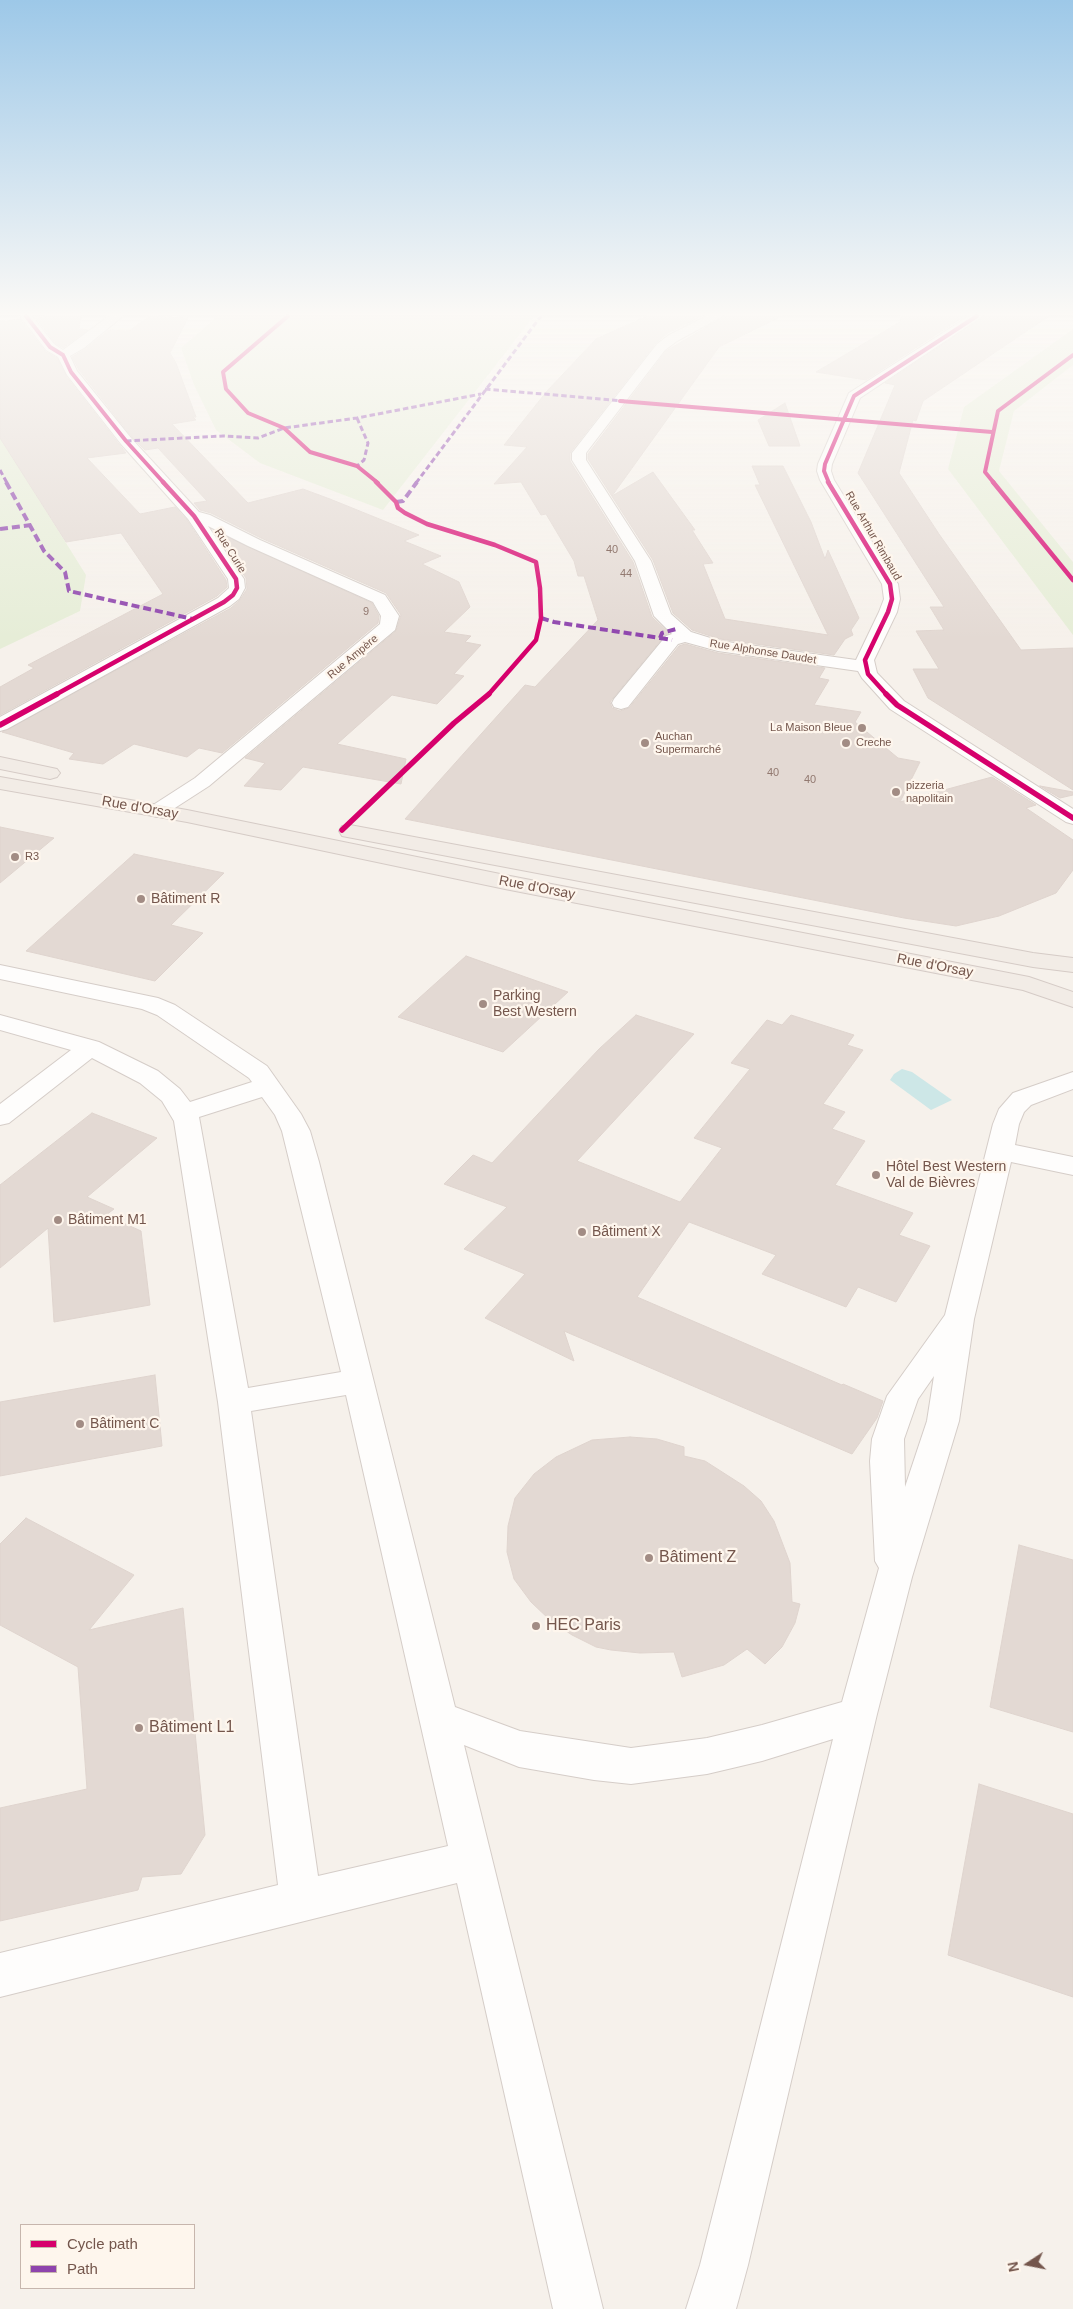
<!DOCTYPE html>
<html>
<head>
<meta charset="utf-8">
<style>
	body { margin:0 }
	#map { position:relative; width:1073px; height:2309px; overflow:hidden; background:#f6f1eb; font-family:Helvetica,sans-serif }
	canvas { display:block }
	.legend { position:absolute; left:20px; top:2224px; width:175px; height:65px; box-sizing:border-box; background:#fef6ed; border:1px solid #c7b6ad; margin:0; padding:6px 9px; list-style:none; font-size:15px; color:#74564c }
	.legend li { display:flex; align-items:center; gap:10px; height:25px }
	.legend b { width:25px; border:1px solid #c7b6ad }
	.north { position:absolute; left:1003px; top:2239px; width:50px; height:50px; -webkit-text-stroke:4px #fef6ed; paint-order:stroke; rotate:259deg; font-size:14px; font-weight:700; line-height:20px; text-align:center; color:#74564c }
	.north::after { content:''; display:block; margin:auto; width:18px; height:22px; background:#74564c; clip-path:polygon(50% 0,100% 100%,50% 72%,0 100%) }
</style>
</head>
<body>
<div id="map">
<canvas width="1073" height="2309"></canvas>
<ul class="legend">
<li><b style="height:6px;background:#d6006c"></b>Cycle path</li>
<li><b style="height:6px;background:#8e44ad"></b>Path</li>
</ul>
<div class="north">N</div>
</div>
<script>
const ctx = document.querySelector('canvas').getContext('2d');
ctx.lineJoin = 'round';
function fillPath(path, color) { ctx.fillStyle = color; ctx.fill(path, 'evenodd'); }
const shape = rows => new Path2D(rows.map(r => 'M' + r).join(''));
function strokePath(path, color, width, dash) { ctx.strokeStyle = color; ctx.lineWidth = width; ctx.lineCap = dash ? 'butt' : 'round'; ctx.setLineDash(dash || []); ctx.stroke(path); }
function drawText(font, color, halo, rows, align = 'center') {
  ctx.font = font + ' Helvetica,sans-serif'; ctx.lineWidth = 4.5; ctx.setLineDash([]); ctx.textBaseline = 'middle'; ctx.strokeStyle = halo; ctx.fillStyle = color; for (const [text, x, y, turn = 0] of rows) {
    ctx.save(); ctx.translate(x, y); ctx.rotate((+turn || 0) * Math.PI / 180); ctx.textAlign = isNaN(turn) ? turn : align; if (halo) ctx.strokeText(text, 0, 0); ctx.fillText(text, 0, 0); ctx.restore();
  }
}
fillPath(shape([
	[218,316,534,316,383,510,260,463,216,430,194,385,181,348],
	[1073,329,1073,365,1014,411,999,471,1073,562,1073,635,948,469,964,407],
	[0,437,86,575,80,611,0,649]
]), '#e6edd7');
fillPath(shape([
	[902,1069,912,1072,952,1100,931,1110,890,1080,894,1074]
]), '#cde7e7');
const building = shape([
	[48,316,81,316,79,329,88,330,63,348,55,343,36,318,48,316],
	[150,316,188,318,170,353,176,363,196,417,193,417,196,420,172,424,248,503,303,489,330,499,419,535,404,541,441,556,422,564,459,582,470,607,444,632,471,636,465,642,481,645,454,674,464,676,437,704,392,695,337,744,406,759,401,784,303,767,281,790,244,786,265,763,245,758,396,631,401,615,386,593,261,538,211,513,200,510,194,503,207,501,158,448,145,450,132,437,79,370,72,357,85,349,109,330,129,331,150,316],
	[647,316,702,316,668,333,656,343,570,453,570,461,633,562,652,617,669,633,665,635,613,698,610,702,612,708,620,711,629,708,679,646,685,644,718,653,825,668,819,678,829,680,814,705,861,712,855,722,898,758,920,762,900,802,992,777,1036,805,1026,808,1073,840,1073,870,1056,893,999,916,956,926,904,918,405,819,525,685,535,687,598,620,584,576,578,576,574,561,546,514,541,515,521,482,494,484,527,447,504,445,547,391,596,339,647,316],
	[725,316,782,316,719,347,612,496,653,472,695,530,692,530,713,563,703,564,725,619,828,635,755,485,760,485,752,466,783,466,811,522,825,559,828,550,859,618,851,630,853,635,845,639,834,655,720,639,692,630,673,613,653,560,588,459,588,454,666,351,725,316],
	[901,316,965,316,866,380,816,372,900,322,901,316],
	[985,316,1049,316,923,401,916,421,913,420,899,473,939,534,1021,650,1073,648,1073,790,928,698,913,669,939,669,916,631,944,630,930,607,944,607,858,473,895,385,885,383,985,316],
	[20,319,45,351,57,358,66,376,126,453,87,458,140,514,175,507,187,520,226,580,227,587,217,596,0,715,0,687,34,668,28,665,163,594,121,533,66,542,0,438,0,322,20,319],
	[785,403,800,446,769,446,758,420,785,403],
	[214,531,372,603,379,616,378,623,222,753,199,748,187,757,134,744,103,764,69,759,74,753,2,732,231,608,240,600,247,589,246,578,214,531],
	[1040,786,1073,792,1073,795,1060,798,1040,786],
	[0,827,54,838,0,883,0,827],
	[134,854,224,873,171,925,203,933,155,981,26,951,134,854],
	[466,956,568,992,503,1052,398,1017,466,956],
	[636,1015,694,1034,577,1161,680,1202,722,1148,694,1138,750,1069,731,1063,767,1020,782,1025,791,1015,854,1035,847,1045,863,1050,823,1104,845,1112,832,1129,865,1141,835,1185,913,1213,899,1235,930,1246,896,1302,858,1287,846,1307,762,1274,776,1255,689,1222,637,1297,842,1385,843,1384,883,1401,877,1418,852,1454,564,1331,574,1361,485,1318,525,1274,464,1249,507,1207,444,1184,473,1155,492,1163,599,1049,636,1015],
	[92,1113,157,1138,87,1197,114,1209,106,1215,141,1231,150,1305,54,1322,48,1228,0,1268,0,1185,92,1113],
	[155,1375,162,1446,0,1476,0,1402,155,1375],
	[630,1437,657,1439,684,1447,684,1456,705,1461,744,1486,761,1501,774,1521,790,1563,792,1602,800,1604,795,1623,782,1647,765,1664,747,1649,724,1665,682,1677,674,1652,640,1653,611,1650,596,1647,572,1635,551,1621,531,1602,514,1579,507,1552,508,1526,515,1498,534,1474,556,1457,592,1440,630,1437],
	[26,1518,134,1575,89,1630,183,1608,205,1835,181,1874,142,1877,138,1890,0,1921,0,1808,87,1789,78,1667,0,1625,0,1544,26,1518],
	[1019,1545,1073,1560,1073,1732,990,1707,1019,1545],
	[979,1784,1073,1814,1073,1997,948,1955,979,1784]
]);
fillPath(building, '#e3d9d3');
strokePath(building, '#dfd4ce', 1);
const minor = shape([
	[20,316,32,316,54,344,63,350,109,316,123,316,84,348,70,356,77,371,131,438,199,512,210,515,260,540,385,595,399,616,395,630,209,786,164,815,157,817,150,815,147,811,150,807,195,778,380,624,381,616,373,602,248,546,208,526,244,579,245,588,239,599,230,606,7,729,0,731,0,717,218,598,229,588,228,579,188,519,121,444,67,375,58,357,46,350,20,316],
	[707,316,723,316,677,341,665,350,589,449,586,453,586,460,651,561,671,614,691,632,720,641,856,660,879,612,884,599,882,584,820,480,817,471,818,464,849,393,969,316,983,316,860,398,832,464,831,471,834,480,898,584,900,599,897,612,874,660,877,673,904,701,1073,809,1073,824,1066,822,890,709,862,678,858,671,718,651,685,642,678,644,628,707,621,709,614,707,612,703,614,699,666,636,672,634,654,616,635,561,572,460,572,453,657,344,669,335,707,316],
	[0,965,158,998,175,1005,267,1066,301,1114,310,1131,319,1162,455,1707,520,1731,631,1748,707,1738,762,1725,842,1702,879,1568,875,1561,870,1461,872,1439,887,1396,945,1315,993,1124,999,1109,1013,1093,1073,1072,1073,1089,1031,1105,1024,1112,1019,1124,1015,1145,1073,1157,1073,1175,1011,1162,974,1319,959,1421,912,1577,877,1714,748,2265,736,2309,686,2309,700,2265,833,1739,762,1761,707,1774,631,1784,594,1780,519,1767,464,1745,603,2309,553,2309,457,1883,0,1997,0,1953,278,1885,218,1402,174,1121,162,1101,140,1083,92,1058,9,1123,0,1125,0,1104,71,1050,0,1030,0,1015,99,1042,158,1071,180,1089,190,1102,252,1082,249,1078,157,1015,142,1009,0,979,0,965],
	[262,1097,275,1115,282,1131,341,1372,248,1388,199,1117,262,1097],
	[934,1376,927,1421,905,1487,904,1439,918,1399,934,1376],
	[346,1395,448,1846,318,1876,251,1411,346,1395]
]);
const major = shape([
	[0,757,57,769,60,773,57,777,50,779,0,769,0,757],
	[0,777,187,810,505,875,1029,977,1073,992,1073,1007,1023,990,505,889,187,822,0,789,0,777],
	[350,825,1033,953,1073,958,1073,972,1033,967,342,836,339,831,342,826,350,825]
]);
strokePath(minor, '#d5cdc8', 2);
strokePath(major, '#d5cbc6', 2);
fillPath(minor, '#fefdfc');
fillPath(major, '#f2ece6');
strokePath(shape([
	[485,389,624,401],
	[357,418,368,443,364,460,357,466],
	[126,441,223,436,258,438,284,428,357,418,481,394],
	[0,470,7,483],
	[416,483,541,316]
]), '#8e44ad', 3, [5.5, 3]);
strokePath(shape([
	[6,482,44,551,65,572,69,591,193,619],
	[396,502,403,501,417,482],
	[0,529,31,525],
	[541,618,554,622,660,638,662,633,676,629],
	[660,638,672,640]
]), '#8e44ad', 4, [8, 4]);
strokePath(shape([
	[26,316,50,347,63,355,71,372,126,441,164,483],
	[288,316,223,372,226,389,248,413,284,428,310,452,357,466,378,483],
	[620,401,992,432],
	[829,483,824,471,825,464,854,396,977,316],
	[994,483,985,472,998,411,1073,355]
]), '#d6006c', 4);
strokePath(shape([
	[376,482,396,502,398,508,405,513,427,524,495,545,536,562,540,588,541,618,536,640,488,695],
	[828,482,890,584,892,599,888,612,865,660,868,674,887,695],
	[993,482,1073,580],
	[55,695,224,602,233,595,237,588,236,579,194,516,163,482]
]), '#d6006c', 4.5);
strokePath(shape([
	[886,694,897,705,1073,818],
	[0,725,57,694],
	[342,830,454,723,489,694]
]), '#d6006c', 5.5);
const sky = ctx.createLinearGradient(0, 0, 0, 640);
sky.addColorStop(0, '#9dc8e8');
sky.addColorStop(0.49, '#fbf9f6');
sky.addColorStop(1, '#fbf9f600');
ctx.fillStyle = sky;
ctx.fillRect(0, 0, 1073, 640);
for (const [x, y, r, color] of [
	[862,728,5,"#a28c84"],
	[645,743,5,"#a28c84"],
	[846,743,5,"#a28c84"],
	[896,792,5,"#a28c84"],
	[15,857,5,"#a28c84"],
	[141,899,5,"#a28c84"],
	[483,1004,5,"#a28c84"],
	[876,1175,5,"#a28c84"],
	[58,1220,5,"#a28c84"],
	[582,1232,5,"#a28c84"],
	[80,1424,5,"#a28c84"],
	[649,1558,5,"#a28c84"],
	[536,1626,5,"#a28c84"],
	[139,1728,5,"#a28c84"]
]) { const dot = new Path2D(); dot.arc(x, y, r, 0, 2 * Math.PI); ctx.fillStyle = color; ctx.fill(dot); strokePath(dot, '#fef6ed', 2); }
drawText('11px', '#74564c', '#fef6ed', [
	["Rue Arthur Rimbaud",873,536,60],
	["Rue Curie",230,551,58],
	["Rue Alphonse Daudet",763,652,9],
	["Rue Ampère",353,657,-40]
]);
drawText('11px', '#927970', null, [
	["40",612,550],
	["44",626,574],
	["9",366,612],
	["40",773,773],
	["40",810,780]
]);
drawText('11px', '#74564c', '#fef6ed', [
	["La Maison Bleue",852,728,"right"],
	["Auchan",655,737],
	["Supermarché",655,750],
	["Creche",856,743],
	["pizzeria",906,786],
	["napolitain",906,799],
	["R3",25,857]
], 'left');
drawText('14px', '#74564c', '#fef6ed', [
	["Rue d'Orsay",140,808,10],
	["Rue d'Orsay",537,888,11],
	["Rue d'Orsay",935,966,11]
]);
drawText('14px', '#74564c', '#fef6ed', [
	["Bâtiment R",151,899],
	["Parking",493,996],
	["Best Western",493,1012],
	["Hôtel Best Western",886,1167],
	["Val de Bièvres",886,1183],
	["Bâtiment M1",68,1220],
	["Bâtiment X",592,1232],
	["Bâtiment C",90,1424]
], 'left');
drawText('16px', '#74564c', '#fef6ed', [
	["Bâtiment Z",659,1558],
	["HEC Paris",546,1626],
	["Bâtiment L1",149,1728]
], 'left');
</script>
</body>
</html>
